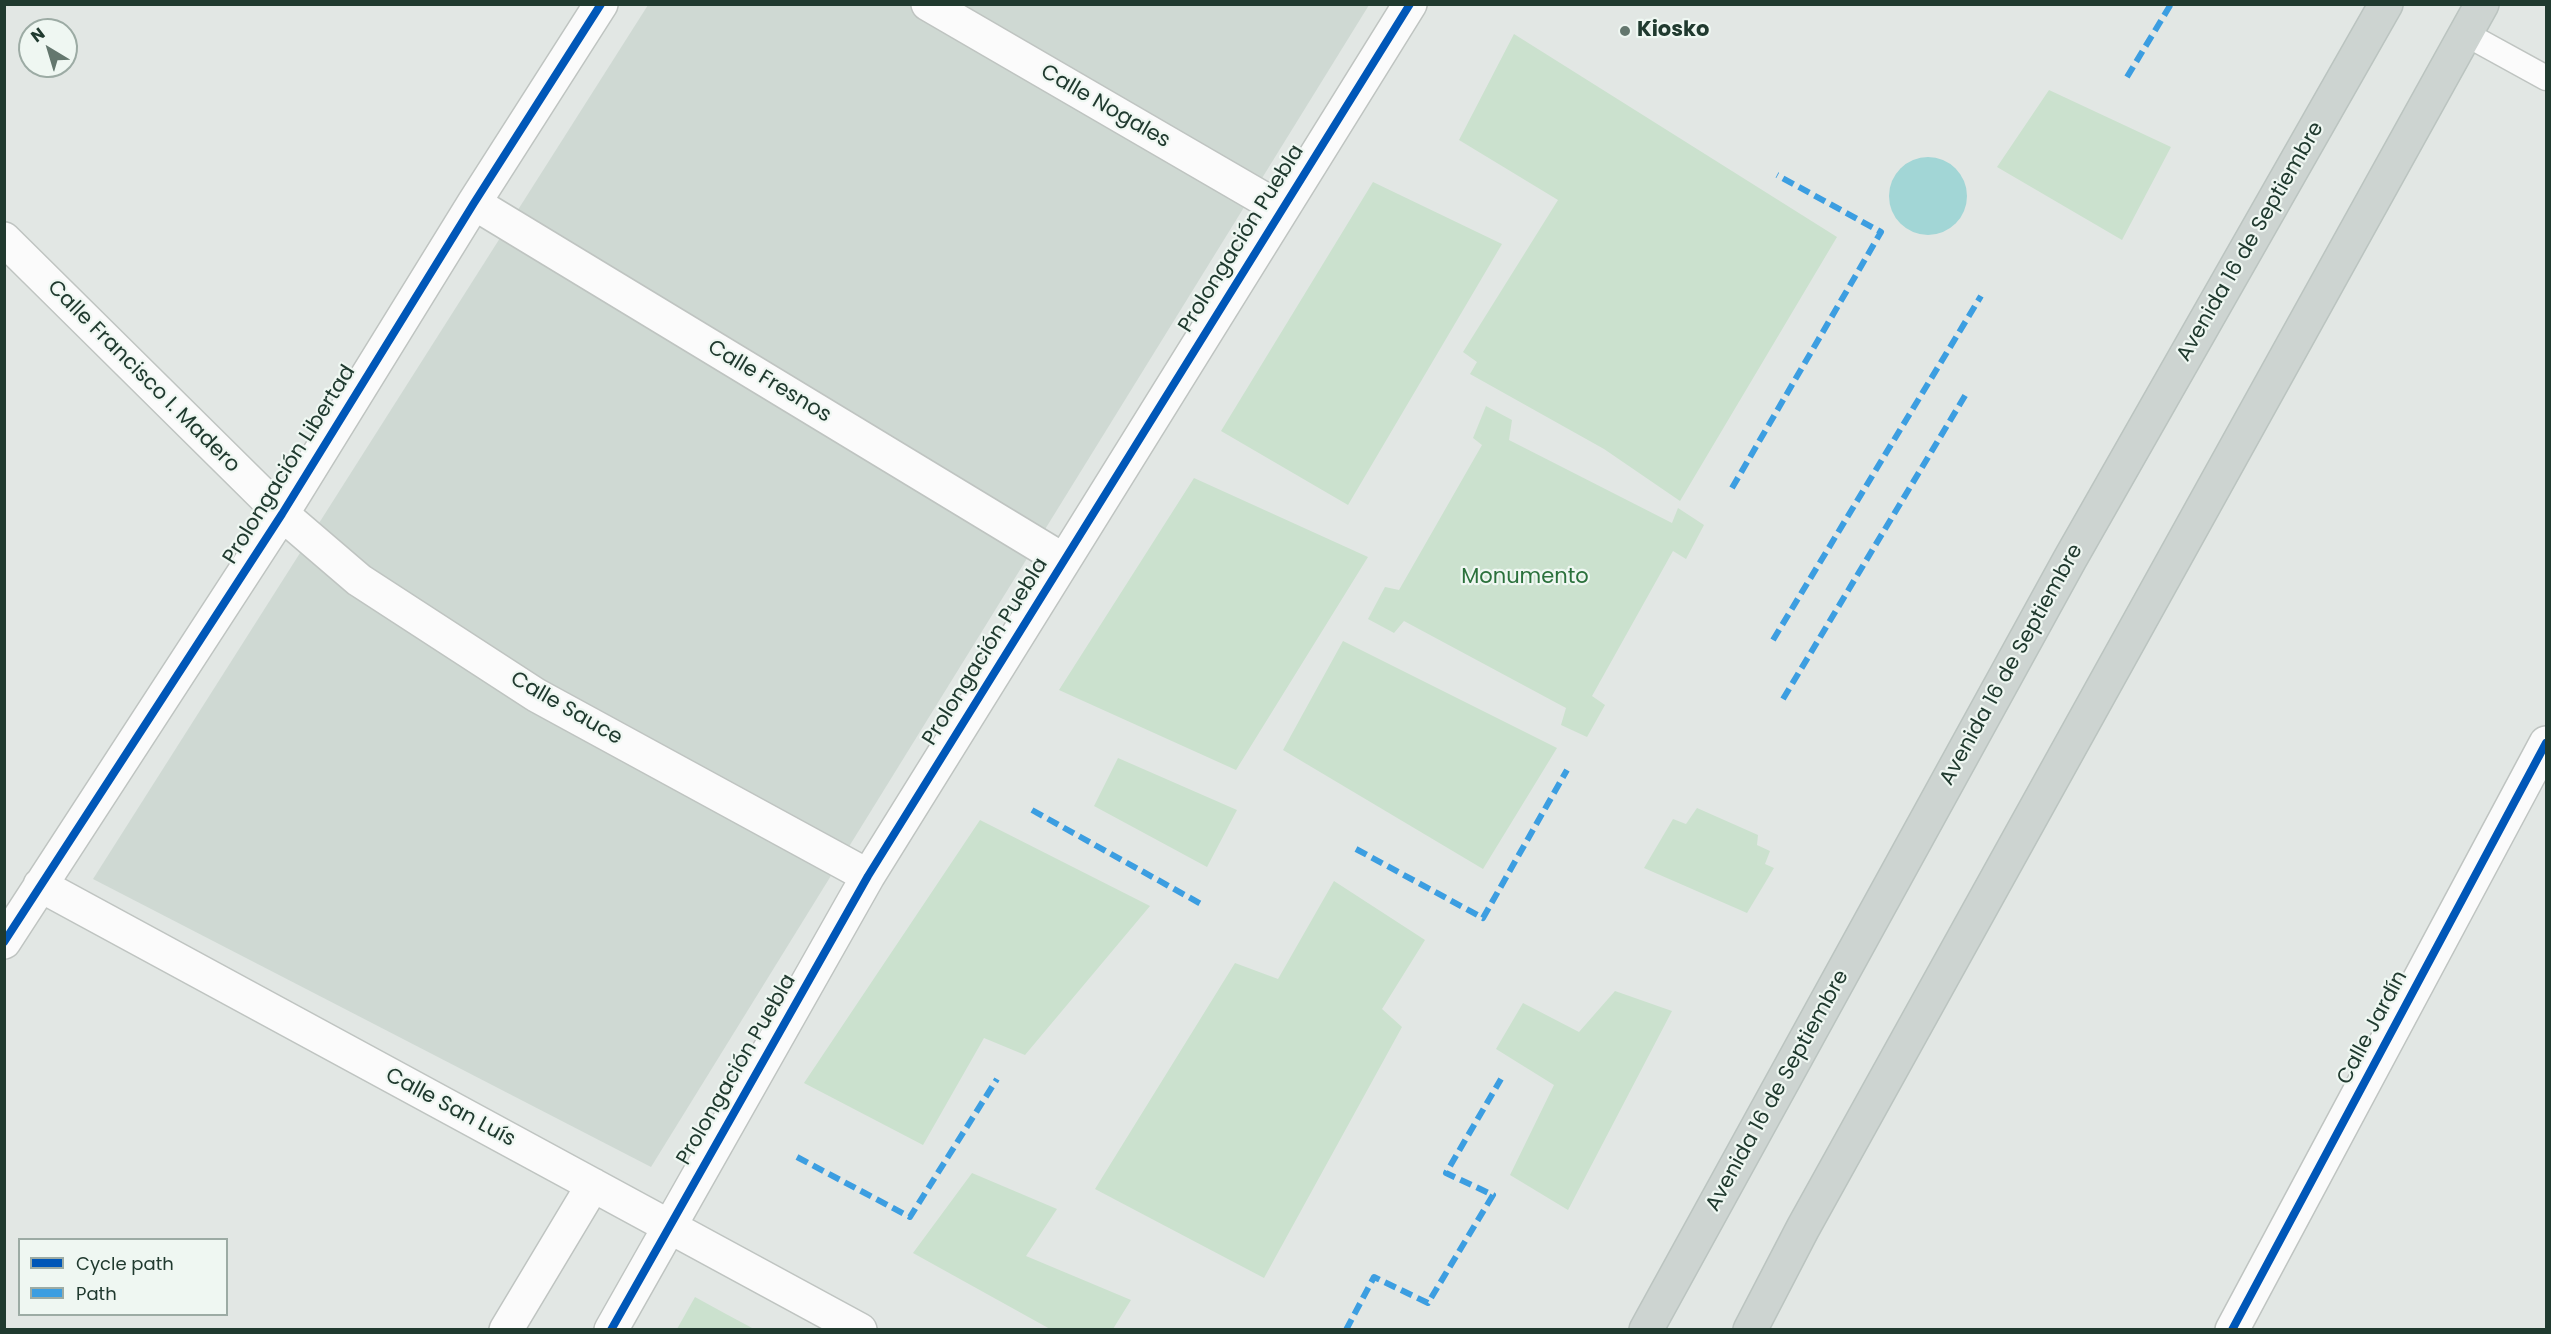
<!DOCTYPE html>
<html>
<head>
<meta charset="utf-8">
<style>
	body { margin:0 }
	#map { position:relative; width:2551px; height:1334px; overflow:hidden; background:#e2e7e4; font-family:Poppins,sans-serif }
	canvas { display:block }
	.frame { position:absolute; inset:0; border:6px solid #203a2f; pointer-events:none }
	.legend { position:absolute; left:18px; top:1238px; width:210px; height:78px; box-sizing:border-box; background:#eff7f2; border:2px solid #9caba4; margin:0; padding:8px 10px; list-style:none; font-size:18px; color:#203a2f }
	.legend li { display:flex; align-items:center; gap:12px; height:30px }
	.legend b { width:30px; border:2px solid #9caba4 }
	.north { position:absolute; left:18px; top:18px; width:60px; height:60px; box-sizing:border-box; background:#eff7f2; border:2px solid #9caba4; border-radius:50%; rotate:322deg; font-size:16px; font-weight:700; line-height:24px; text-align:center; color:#203a2f }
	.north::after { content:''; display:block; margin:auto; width:21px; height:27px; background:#64776e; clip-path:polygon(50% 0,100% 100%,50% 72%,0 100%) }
</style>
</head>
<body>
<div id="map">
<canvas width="2551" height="1334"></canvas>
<div class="frame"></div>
<ul class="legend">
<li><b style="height:8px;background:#0057b8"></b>Cycle path</li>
<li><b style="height:8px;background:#3c9ee1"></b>Path</li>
</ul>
<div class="north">N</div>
</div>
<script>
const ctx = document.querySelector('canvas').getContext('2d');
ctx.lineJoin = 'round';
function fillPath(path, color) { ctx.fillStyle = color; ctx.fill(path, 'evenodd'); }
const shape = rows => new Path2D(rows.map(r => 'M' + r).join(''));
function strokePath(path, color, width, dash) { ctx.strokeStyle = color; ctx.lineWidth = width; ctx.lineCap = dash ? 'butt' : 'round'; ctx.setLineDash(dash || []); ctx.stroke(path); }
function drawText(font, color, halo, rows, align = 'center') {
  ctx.font = font + ' Poppins,sans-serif'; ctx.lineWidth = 4.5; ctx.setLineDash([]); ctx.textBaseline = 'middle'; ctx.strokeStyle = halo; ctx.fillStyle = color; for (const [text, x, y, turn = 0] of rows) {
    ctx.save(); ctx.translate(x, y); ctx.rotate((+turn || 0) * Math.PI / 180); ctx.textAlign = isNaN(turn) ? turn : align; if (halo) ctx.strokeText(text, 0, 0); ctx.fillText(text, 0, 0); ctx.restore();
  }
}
fillPath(shape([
	[648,5,1369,5,651,1167,93,879]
]), '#cfd9d3');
fillPath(shape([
	[1514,34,1837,237,1680,501,1604,449,1470,374,1477,362,1463,352,1558,200,1459,140],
	[2049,90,2171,147,2122,240,1997,167],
	[1373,182,1502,244,1348,505,1221,431],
	[1486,406,1512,420,1509,440,1672,523,1678,508,1704,525,1686,559,1673,551,1592,696,1605,705,1587,737,1561,725,1566,708,1404,621,1394,633,1368,619,1385,587,1399,590,1482,445,1473,438],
	[1194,478,1368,557,1236,770,1059,690],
	[1343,641,1557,748,1483,869,1283,750],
	[1118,758,1237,810,1207,867,1094,806],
	[1697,808,1758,835,1757,845,1770,851,1765,864,1774,868,1747,913,1644,868,1673,819,1686,824],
	[980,820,1150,906,1025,1055,984,1038,923,1145,804,1083],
	[1334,881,1425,940,1382,1009,1402,1027,1264,1278,1095,1189,1235,963,1278,979],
	[1615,991,1672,1011,1568,1210,1510,1175,1554,1085,1496,1049,1523,1003,1579,1032],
	[972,1173,1057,1209,1026,1256,1131,1300,1113,1329,1050,1329,913,1253],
	[695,1297,726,1314,754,1329,677,1329]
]), '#cbe1ce');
fillPath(shape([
	'1889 196a39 39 0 1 1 78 0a39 39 0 1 1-78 0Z'
]), '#a2d6d6');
const service = shape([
	[2466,34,2546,78]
]);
const minor = shape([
	[928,4,1281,209],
	[474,203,1063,560],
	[4,239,282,514,359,580,536,695,868,876],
	[40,885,860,1330],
	[4,942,282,514,474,203,601,4],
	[506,1330,593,1185],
	[611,1330,868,876,1410,4],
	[2232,1330,2546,743]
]);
const primary = shape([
	[1646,1330,2070,559,2386,4],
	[1750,1330,1803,1228,2482,4]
]);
strokePath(service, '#bfc4c1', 27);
strokePath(minor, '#bfc4c1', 36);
strokePath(primary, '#bbc4c0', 36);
strokePath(service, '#fbfbfb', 24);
strokePath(minor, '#fbfbfb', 33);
strokePath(primary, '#cdd4d1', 33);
strokePath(shape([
	[2127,77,2171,4],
	[1732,488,1881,232,1777,175],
	[1773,640,1981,296],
	[1783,699,1966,394],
	[1032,810,1201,904],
	[1356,849,1483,918,1567,770],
	[797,1157,910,1217,997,1079],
	[1346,1330,1374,1277,1428,1303,1493,1195,1446,1173,1501,1079]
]), '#3c9ee1', 6, [12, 6]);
strokePath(shape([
	[4,942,282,514,474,203,601,4],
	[611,1330,868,876,1410,4],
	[2232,1330,2546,743]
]), '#0057b8', 8);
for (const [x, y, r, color] of [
	[1625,31,6,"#64776e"]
]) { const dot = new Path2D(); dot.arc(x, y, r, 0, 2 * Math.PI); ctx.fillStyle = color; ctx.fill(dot); strokePath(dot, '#eff7f2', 2); }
drawText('bold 21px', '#203a2f', '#eff7f2', [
	["Kiosko",1637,31]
], 'left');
drawText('21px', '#203a2f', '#eff7f2', [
	["Calle Nogales",1105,107,30],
	["Prolongación Puebla",1242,239,-58],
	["Avenida 16 de Septiembre",2251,242,-60],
	["Calle Francisco I. Madero",143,377,45],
	["Calle Fresnos",769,382,31],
	["Prolongación Libertad",290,465,-58],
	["Prolongación Puebla",986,652,-58],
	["Avenida 16 de Septiembre",2012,665,-61],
	["Calle Sauce",566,709,30],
	["Calle Jardín",2373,1028,-62],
	["Prolongación Puebla",737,1070,-60],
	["Avenida 16 de Septiembre",1778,1091,-61],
	["Calle San Luís",450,1108,28]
]);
drawText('21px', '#2b713c', '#eff7f2', [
	["Monumento",1525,578]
]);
</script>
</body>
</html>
